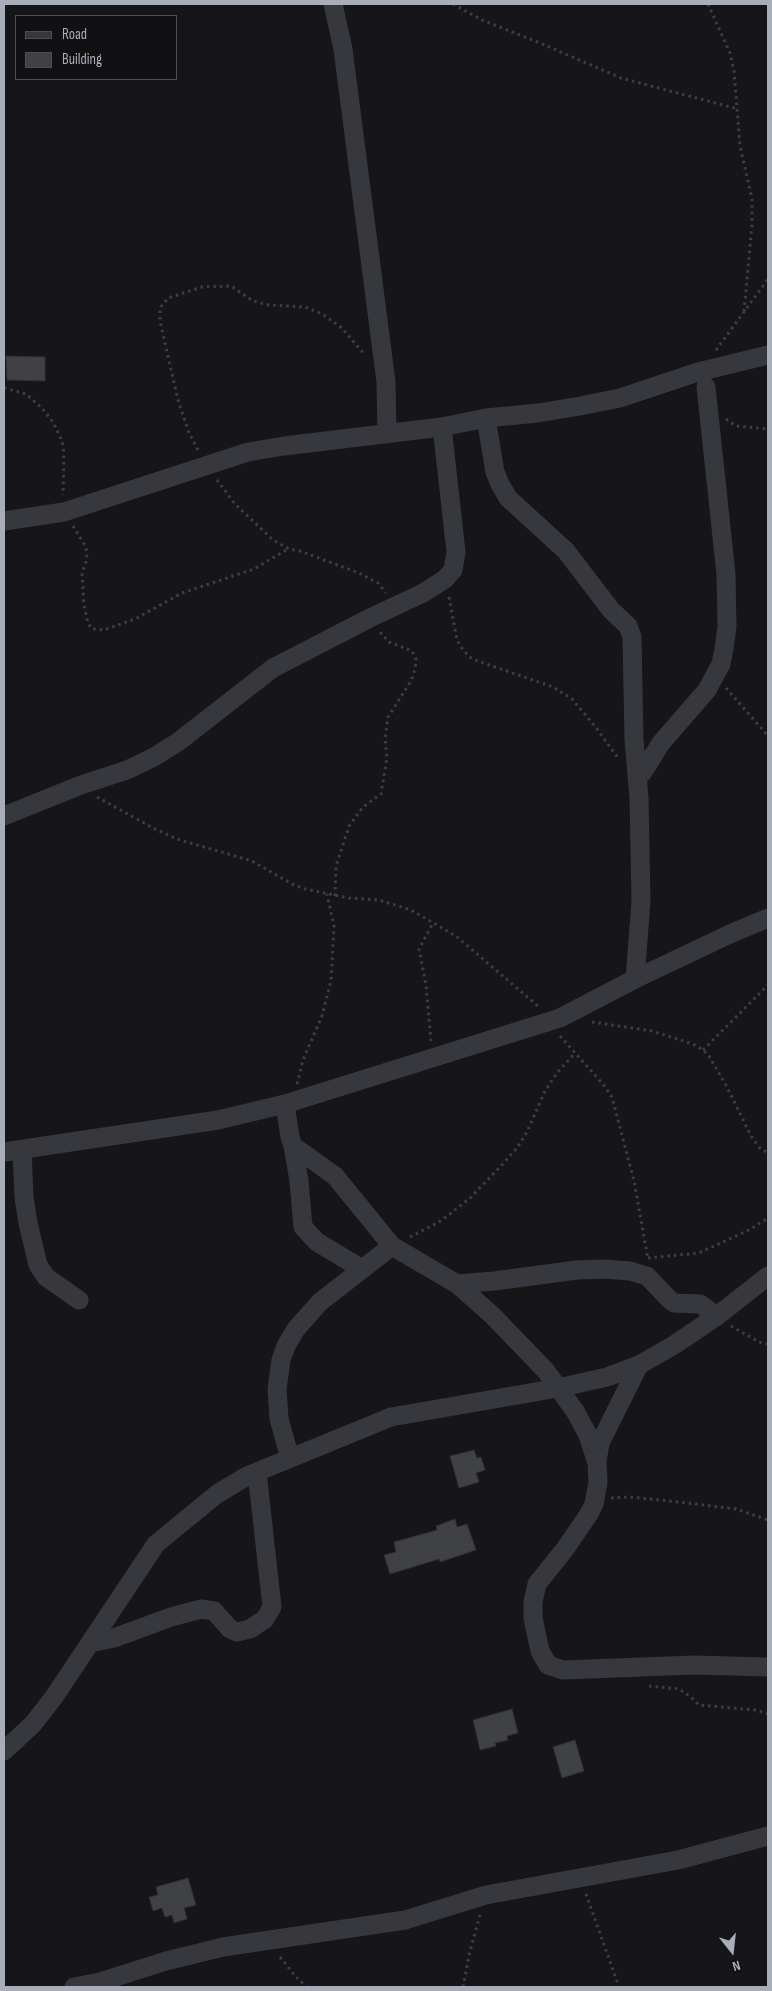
<!DOCTYPE html>
<html>
<head>
<meta charset="utf-8">
<style>
	body { margin:0 }
	#map { position:relative; width:772px; height:1991px; overflow:hidden; background:#161618; font-family:"Sofia Sans Condensed",sans-serif }
	canvas { display:block }
	.frame { position:absolute; inset:0; border:5px solid #a8adb8; pointer-events:none }
	.legend { position:absolute; left:15px; top:15px; width:162px; height:65px; box-sizing:border-box; background:#111113; border:1px solid #4d4f55; margin:0; padding:6px 9px; list-style:none; font-size:15px; color:#a8adb8 }
	.legend li { display:flex; align-items:center; gap:10px; height:25px }
	.legend b { width:25px; border:1px solid #4d4f55 }
	.north { position:absolute; left:707px; top:1926px; width:50px; height:50px; -webkit-text-stroke:4px #111113; paint-order:stroke; rotate:164deg; font-size:14px; font-weight:700; line-height:20px; text-align:center; color:#a8adb8 }
	.north::after { content:''; display:block; margin:auto; width:18px; height:22px; background:#a8adb8; clip-path:polygon(50% 0,100% 100%,50% 72%,0 100%) }
</style>
</head>
<body>
<div id="map">
<canvas width="772" height="1991"></canvas>
<div class="frame"></div>
<ul class="legend">
<li><b style="height:6px;background:#37383d"></b>Road</li>
<li><b style="height:14px;background:#404145"></b>Building</li>
</ul>
<div class="north">N</div>
</div>
<script>
const ctx = document.querySelector('canvas').getContext('2d');
ctx.lineJoin = 'round';
function fillPath(path, color) { ctx.fillStyle = color; ctx.fill(path, 'evenodd'); }
const shape = rows => new Path2D(rows.map(r => 'M' + r).join(''));
function strokePath(path, color, width, dash) { ctx.strokeStyle = color; ctx.lineWidth = width; ctx.lineCap = dash ? 'butt' : 'round'; ctx.setLineDash(dash || []); ctx.stroke(path); }
const building = shape([
	[6,356,45,357,45,381,7,380,6,356],
	[474,1450,477,1458,481,1457,485,1470,476,1473,479,1482,459,1488,450,1456,474,1450],
	[455,1519,457,1527,467,1524,476,1550,440,1562,439,1559,390,1574,384,1555,396,1552,394,1542,437,1530,436,1526,455,1519],
	[512,1709,518,1733,507,1736,508,1740,495,1743,496,1746,480,1750,473,1720,512,1709],
	[575,1740,584,1771,562,1778,553,1747,575,1740],
	[188,1878,196,1905,184,1908,187,1919,174,1923,172,1915,165,1917,162,1908,153,1911,149,1897,158,1895,156,1887,188,1878]
]);
fillPath(building, '#404145');
strokePath(building, '#303034', 1);
strokePath(shape([
	[453,4,482,20,540,43,621,78,738,109],
	[708,4,730,53,734,71,740,146,752,199,752,225,744,312],
	[716,350,768,279],
	[4,388,26,394,42,408,53,422,62,441,64,453,63,495],
	[726,419,736,426,768,429],
	[198,450,189,433,178,400,160,321,160,308,168,298,202,287,231,286,253,301,269,305,305,307,322,314,342,328,364,354],
	[217,480,235,504,273,540,289,549,300,551,359,573,378,583,386,593],
	[73,526,86,547,87,559,82,573,84,605,88,623,92,629,104,630,135,619,182,593,254,569,288,549],
	[449,597,457,640,463,650,472,659,553,687,572,699,594,725,618,758],
	[726,688,768,736],
	[97,797,155,829,177,839,252,861,292,884,305,889,349,898,379,900,411,910,456,936,539,1007],
	[335,896,336,866,349,826,363,807,381,794,387,758,385,739,388,717,411,681,415,669,416,659,412,651,389,642,379,631],
	[592,1022,652,1031,693,1044,703,1050,709,1056,727,1087,751,1136,760,1148,768,1153],
	[560,1036,603,1084,612,1097,634,1181,648,1259],
	[431,1041,426,985,419,949,433,923],
	[703,1050,768,985],
	[297,1084,303,1060,322,1016,331,981,334,926,327,894],
	[410,1237,439,1222,450,1214,470,1198,501,1166,517,1148,527,1132,545,1091,557,1073,574,1054],
	[648,1258,699,1253,749,1230,768,1218],
	[731,1326,759,1342,768,1344],
	[611,1498,629,1497,670,1501,736,1509,768,1520],
	[649,1686,679,1689,691,1697,699,1705,755,1710,768,1714],
	[586,1894,619,1987],
	[280,1957,296,1977,307,1987],
	[463,1987,470,1951,480,1915]
]), '#3d3f44', 3, [2.5, 4]);
strokePath(shape([
	[333,4,343,49,386,382,387,434],
	[486,418,495,472,500,484,508,498,566,551,611,610,628,626,632,637,634,739,639,798,641,901,635,979],
	[4,521,64,512,248,452,284,446,442,427,486,418,538,413,580,406,620,398,698,372,768,355],
	[637,779,645,769,661,743,707,690,721,664,724,649,727,627,726,574,706,387],
	[4,816,81,785,127,770,154,757,178,742,273,668,370,618,423,593,445,579,453,570,456,552,442,427],
	[285,1104,290,1137,293,1146,335,1176,392,1246,457,1284,492,1315,546,1371,575,1411,588,1435,597,1463,598,1482,594,1504,589,1514,565,1549,537,1584,533,1602,533,1618,540,1651,548,1665,563,1670,694,1665,768,1667],
	[293,1146,299,1181,303,1227,317,1242,362,1269],
	[22,1150,24,1197,28,1223,38,1265,46,1277,79,1300],
	[4,1152,218,1120,285,1104,560,1018,635,979,730,934,768,918],
	[457,1284,494,1281,577,1270,604,1269,630,1271,647,1276,670,1300,674,1303,700,1304,717,1316],
	[290,1458,279,1419,277,1389,281,1360,286,1346,296,1329,320,1302,392,1246],
	[597,1462,600,1443,639,1365],
	[90,1643,114,1638,171,1617,201,1609,214,1611,230,1629,237,1632,250,1629,265,1619,272,1607,257,1472],
	[4,1751,33,1724,54,1697,156,1544,217,1494,247,1476,391,1417,558,1388,607,1377,639,1365,674,1345,717,1316,768,1276],
	[74,1987,100,1982,166,1961,223,1947,405,1920,486,1895,678,1860,768,1836]
]), '#37383d', 19);
</script>
</body>
</html>
